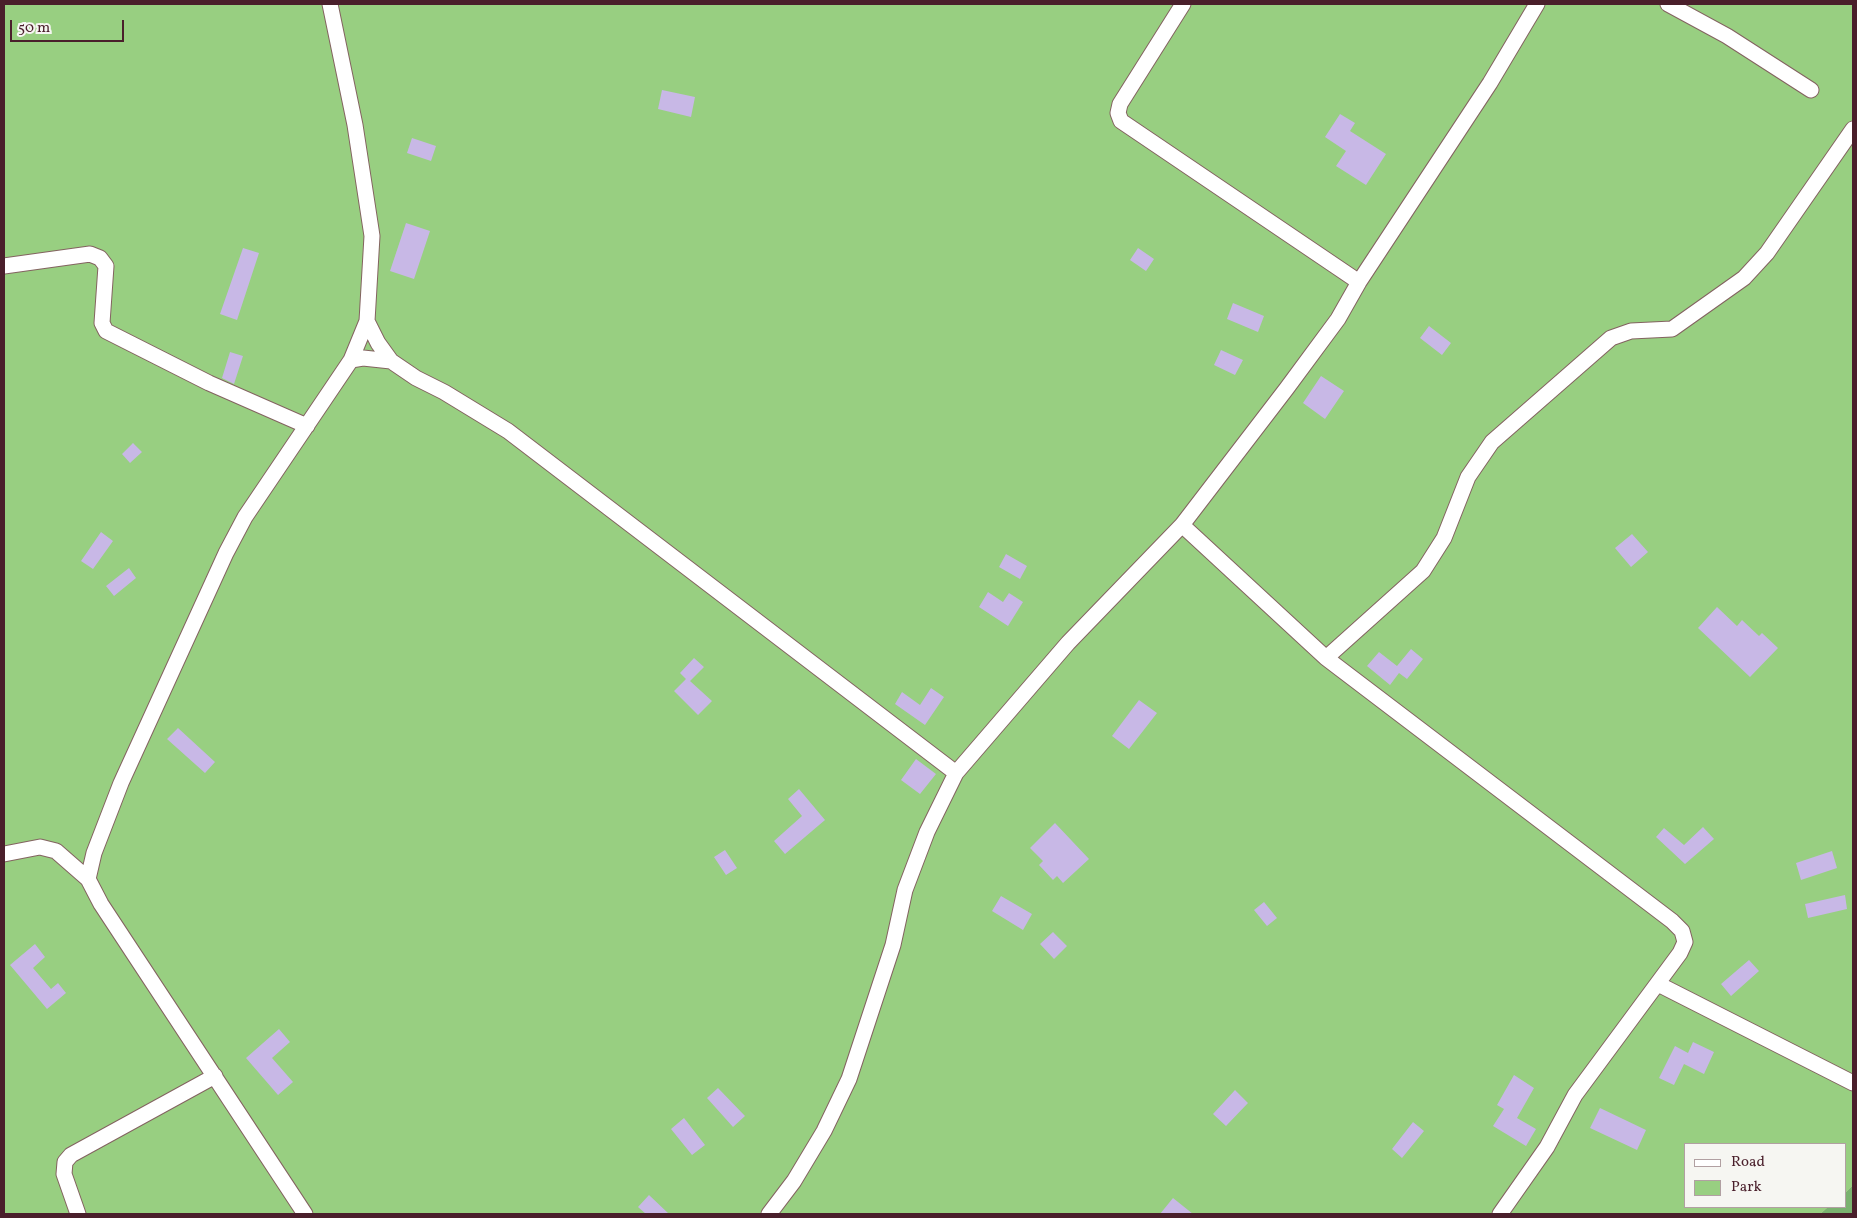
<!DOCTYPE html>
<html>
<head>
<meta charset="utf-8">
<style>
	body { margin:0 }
	#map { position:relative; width:1857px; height:1218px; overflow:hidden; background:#ece0c1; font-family:Vollkorn,serif }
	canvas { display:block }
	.frame { position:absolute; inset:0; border:5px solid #4a1f2b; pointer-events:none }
	.legend { position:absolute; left:1684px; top:1143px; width:162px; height:65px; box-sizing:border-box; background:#f6f6f2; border:1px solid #b1a0a2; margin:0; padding:6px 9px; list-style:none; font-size:15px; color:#4a1f2b }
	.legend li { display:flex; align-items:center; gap:10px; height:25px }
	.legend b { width:25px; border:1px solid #b1a0a2 }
	.scale { position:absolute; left:10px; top:20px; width:114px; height:22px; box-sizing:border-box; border:2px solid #4a1f2b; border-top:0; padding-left:6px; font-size:15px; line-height:18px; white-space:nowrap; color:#4a1f2b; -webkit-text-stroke:4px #f6f6f2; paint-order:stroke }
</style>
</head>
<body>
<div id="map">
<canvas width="1857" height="1218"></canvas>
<div class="frame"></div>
<ul class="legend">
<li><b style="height:6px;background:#fff"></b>Road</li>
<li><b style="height:14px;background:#98cf81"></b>Park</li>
</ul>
<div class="scale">50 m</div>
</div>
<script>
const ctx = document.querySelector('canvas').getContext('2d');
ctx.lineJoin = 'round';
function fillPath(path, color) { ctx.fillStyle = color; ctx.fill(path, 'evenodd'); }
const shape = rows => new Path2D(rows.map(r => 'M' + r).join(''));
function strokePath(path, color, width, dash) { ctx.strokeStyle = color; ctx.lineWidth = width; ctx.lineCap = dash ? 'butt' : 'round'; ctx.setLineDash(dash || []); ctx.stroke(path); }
fillPath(shape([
	[4,4,1853,4,1853,1185,1846,1192,1846,1144,1686,1144,1686,1207,1828,1207,1820,1214,4,1214]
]), '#98cf81');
fillPath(shape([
	[1853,1185,1853,1214,1820,1214,1828,1207,1846,1207,1846,1192]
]), '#7ab26f');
fillPath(shape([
	[662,90,695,97,691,117,658,109],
	[1340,114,1355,123,1350,131,1386,154,1366,185,1336,166,1346,151,1325,137],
	[412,138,436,146,431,161,407,153],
	[406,223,430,231,414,279,390,271],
	[243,248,259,253,237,320,220,314],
	[1138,248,1154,259,1146,271,1130,260],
	[1233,303,1264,316,1258,332,1227,319],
	[1429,326,1451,343,1442,355,1420,338],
	[1221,350,1243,360,1235,375,1214,365],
	[230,352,243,356,234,384,222,378],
	[1321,376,1344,391,1325,419,1303,403],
	[133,443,142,452,130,463,122,454],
	[101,532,113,541,93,569,81,561],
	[1632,534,1648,552,1631,567,1615,548],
	[1006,554,1027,566,1020,579,999,567],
	[129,568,136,578,114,596,106,586],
	[988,592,1003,602,1009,593,1023,602,1008,626,979,607],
	[1717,607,1737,626,1742,620,1759,636,1762,633,1778,648,1750,677,1698,628],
	[1411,649,1423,659,1407,679,1399,673,1390,685,1367,666,1379,652,1397,666],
	[694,658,704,667,690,681,712,701,698,715,674,691,686,679,680,673],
	[931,688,944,697,925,725,895,704,902,692,920,705],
	[1139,700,1157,713,1129,749,1112,736],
	[178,728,215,762,205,773,167,739],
	[916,759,936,774,920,794,901,780],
	[799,789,825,820,785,854,774,841,802,816,788,799],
	[1055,823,1089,859,1063,883,1057,876,1053,880,1039,865,1043,861,1030,848],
	[1703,827,1714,839,1685,864,1656,837,1664,828,1684,845],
	[725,850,737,868,726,875,714,857],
	[1832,851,1837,868,1801,880,1796,863],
	[1845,895,1847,909,1808,918,1805,904],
	[1001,896,1032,914,1023,930,992,911],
	[1264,902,1277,918,1267,926,1254,910],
	[1053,932,1067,946,1054,959,1040,944],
	[35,944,45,957,33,968,51,989,58,983,66,993,47,1009,10,965],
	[1749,960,1759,971,1731,996,1721,984],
	[279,1029,290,1042,272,1058,293,1082,278,1095,246,1058],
	[1693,1042,1714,1052,1704,1074,1684,1064,1674,1085,1659,1078,1675,1046,1688,1053],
	[1514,1075,1534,1088,1517,1118,1536,1129,1526,1146,1493,1126,1504,1109,1497,1105],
	[718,1088,745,1116,733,1127,707,1098],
	[1235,1090,1248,1103,1226,1126,1213,1114],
	[1600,1108,1646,1130,1637,1150,1590,1128],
	[684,1118,705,1145,692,1155,671,1129],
	[1413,1122,1424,1131,1402,1158,1392,1149],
	[649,1195,669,1214,646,1214,638,1207],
	[1173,1198,1193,1214,1160,1214]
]), '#c8b8e6');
const street = shape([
	[1183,4,1120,104,1118,113,1121,121,1359,282],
	[1668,4,1727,36,1811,90],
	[4,266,90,254,100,258,106,266,102,323,106,331,209,383,307,426],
	[367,321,378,343,391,361,416,378,444,392,508,431,956,773],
	[351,360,363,358,391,361],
	[1182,525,1326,658,1672,921,1682,931,1685,942,1680,953,1575,1095,1547,1147,1500,1214],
	[1326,658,1423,571,1444,538,1468,477,1492,442,1611,338,1631,331,1672,329,1744,278,1767,253,1853,129],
	[4,854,40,847,56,851,88,879,101,904,305,1214],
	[88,879,94,853,121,783,226,553,245,517,351,360,367,321,372,236,355,125,330,4],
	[1658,984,1853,1083],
	[78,1214,64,1174,65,1162,71,1155,215,1076],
	[769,1214,794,1181,824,1131,849,1079,893,945,905,890,927,832,956,773,1068,643,1182,525,1287,388,1338,319,1359,282,1490,83,1537,4]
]);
strokePath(street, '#836360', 17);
strokePath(street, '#fff', 15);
</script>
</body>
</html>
